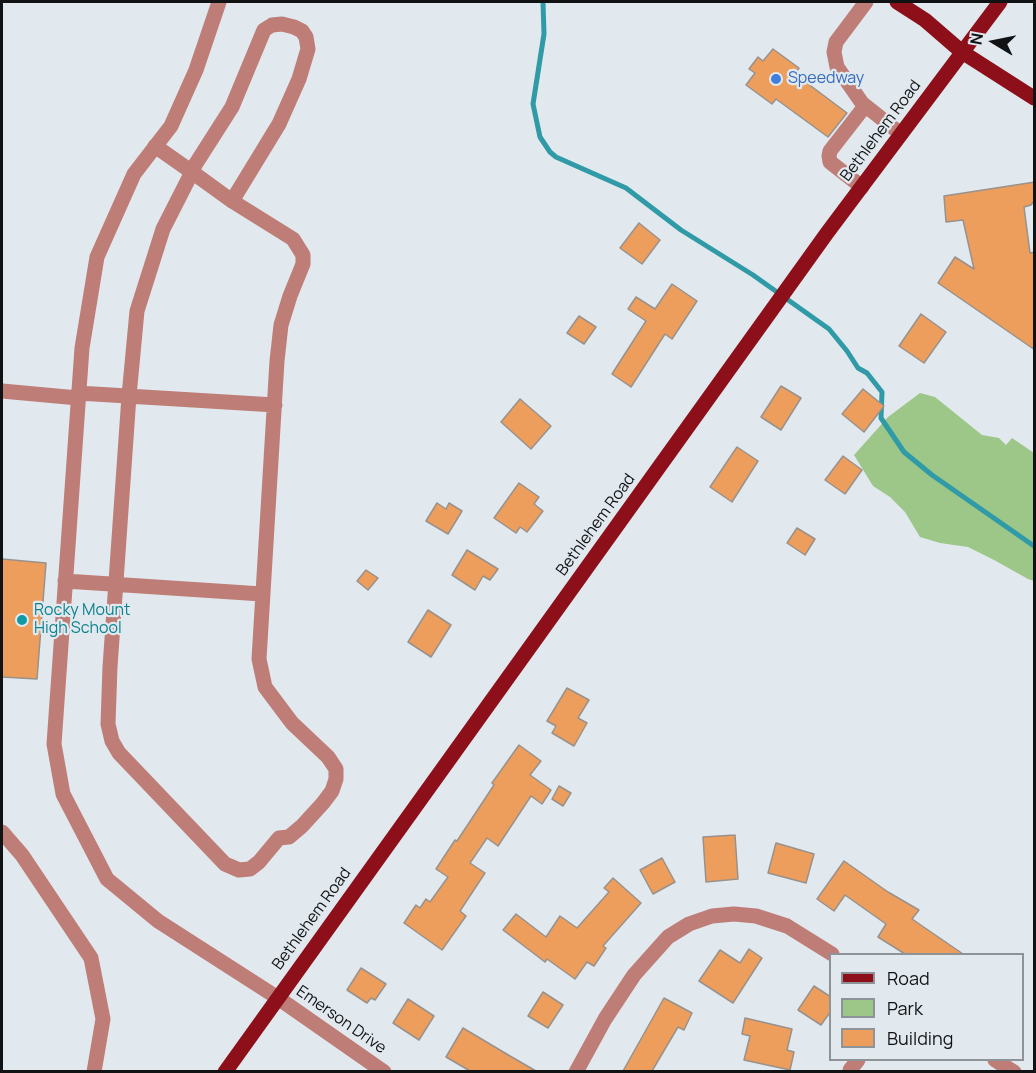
<!DOCTYPE html>
<html>
<head>
<meta charset="utf-8">
<style>
	body { margin:0 }
	#map { position:relative; width:1036px; height:1073px; overflow:hidden; background:#e1e9ef; font-family:Manrope,sans-serif }
	canvas { display:block }
	.frame { position:absolute; inset:0; border:3px solid #101214; pointer-events:none }
	.legend { position:absolute; left:829px; top:953px; width:195px; height:108px; box-sizing:border-box; background:#e1e9ef; border:2px solid #8d9397; margin:0; padding:8px 10px; list-style:none; font-size:18px; color:#101214 }
	.legend li { display:flex; align-items:center; gap:12px; height:30px }
	.legend b { width:30px; border:2px solid #8d9397 }
	.north { position:absolute; left:964px; top:12px; width:60px; height:60px; -webkit-text-stroke:4px #e1e9ef; paint-order:stroke; rotate:280deg; font-size:16px; font-weight:700; line-height:24px; text-align:center; color:#101214 }
	.north::after { content:''; display:block; margin:auto; width:21px; height:27px; background:#101214; clip-path:polygon(50% 0,100% 100%,50% 72%,0 100%) }
</style>
</head>
<body>
<div id="map">
<canvas width="1036" height="1073"></canvas>
<div class="frame"></div>
<ul class="legend">
<li><b style="height:8px;background:#8c0f19"></b>Road</li>
<li><b style="height:16px;background:#9cc788"></b>Park</li>
<li><b style="height:16px;background:#ed9e5d"></b>Building</li>
</ul>
<div class="north">N</div>
</div>
<script>
const ctx = document.querySelector('canvas').getContext('2d');
ctx.lineJoin = 'round';
function fillPath(path, color) { ctx.fillStyle = color; ctx.fill(path, 'evenodd'); }
const shape = rows => new Path2D(rows.map(r => 'M' + r).join(''));
function strokePath(path, color, width, dash) { ctx.strokeStyle = color; ctx.lineWidth = width; ctx.lineCap = dash ? 'butt' : 'round'; ctx.setLineDash(dash || []); ctx.stroke(path); }
function drawText(font, color, halo, rows, align = 'center') {
  ctx.font = font + ' Manrope,sans-serif'; ctx.lineWidth = 4.5; ctx.setLineDash([]); ctx.textBaseline = 'middle'; ctx.strokeStyle = halo; ctx.fillStyle = color; for (const [text, x, y, turn = 0] of rows) {
    ctx.save(); ctx.translate(x, y); ctx.rotate((+turn || 0) * Math.PI / 180); ctx.textAlign = isNaN(turn) ? turn : align; if (halo) ctx.strokeText(text, 0, 0); ctx.fillText(text, 0, 0); ctx.restore();
  }
}
fillPath(shape([
	[920,393,935,397,982,435,999,438,1006,445,1012,438,1034,453,1034,581,1028,579,994,560,968,547,940,543,920,537,905,512,890,497,873,486,854,455,888,417]
]), '#9cc788');
strokePath(shape([
	[543,2,544,34,533,104,540,137,550,152,556,157,626,188,681,230,753,275,829,329,847,351,858,368,867,373,882,392,881,418,904,452,932,475,1034,546]
]), '#309aa7', 5);
const building = shape([
	[773,49,799,68,795,74,847,113,828,137,776,99,772,104,746,85,755,73,749,69,758,57,763,61,773,49],
	[1035,182,1035,200,1031,205,1024,207,1030,253,1035,252,1035,350,938,283,955,257,974,269,963,220,946,222,944,196,1035,182],
	[639,223,660,240,642,264,620,248,639,223],
	[672,284,697,301,672,339,665,334,631,387,612,374,646,321,628,309,636,297,655,309,672,284],
	[921,314,946,332,924,363,899,346,921,314],
	[579,316,596,327,584,344,567,333,579,316],
	[781,386,801,398,781,430,761,417,781,386],
	[863,389,884,406,864,432,842,414,863,389],
	[520,399,551,426,531,449,501,422,520,399],
	[737,447,758,461,732,502,710,487,737,447],
	[843,456,862,470,845,494,825,480,843,456],
	[519,483,539,497,534,504,543,511,527,532,520,527,516,533,494,518,519,483],
	[437,503,446,509,449,503,462,511,448,534,426,521,437,503],
	[797,528,815,539,805,555,787,543,797,528],
	[467,550,498,569,490,580,483,576,475,590,452,575,467,550],
	[2,559,46,563,37,679,2,677,2,559],
	[366,570,378,578,368,590,357,581,366,570],
	[428,610,451,625,431,657,408,642,428,610],
	[567,688,589,700,578,718,587,723,574,746,552,733,556,726,547,721,567,688],
	[519,745,541,761,530,775,551,790,542,804,531,796,498,846,487,838,470,863,485,873,460,911,466,916,442,950,404,923,416,905,420,908,426,899,430,902,448,877,436,869,455,840,457,841,494,785,492,783,519,745],
	[559,786,571,793,563,806,552,799,559,786],
	[735,835,738,879,706,882,703,837,735,835],
	[776,843,814,854,806,883,768,873,776,843],
	[662,858,675,882,653,894,640,870,662,858],
	[844,861,888,892,919,910,912,919,963,954,905,954,878,937,886,924,845,895,834,911,817,899,844,861],
	[613,878,641,903,603,946,606,948,594,966,587,962,575,979,547,959,545,962,503,930,516,914,546,937,560,916,577,928,609,892,604,888,613,878],
	[749,949,762,958,733,1003,699,981,720,950,740,963,749,949],
	[361,968,386,984,375,1000,371,998,367,1003,347,990,361,968],
	[814,986,831,997,831,1011,821,1025,798,1010,814,986],
	[543,992,563,1005,548,1028,528,1016,543,992],
	[664,998,692,1013,684,1030,678,1027,652,1071,623,1071,664,998],
	[408,999,434,1016,419,1040,393,1023,408,999],
	[745,1018,792,1029,787,1050,794,1052,790,1070,744,1060,750,1036,742,1034,745,1018],
	[463,1028,510,1056,536,1071,470,1071,446,1057,463,1028]
]);
fillPath(building, '#ed9e5d');
strokePath(building, '#98918c', 1.5);
strokePath(shape([
	[219,2,196,70,171,126,134,174,97,257,82,348,54,744,63,794,107,879,158,921,278,998,384,1072],
	[866,2,836,42,834,52,837,67,862,103,901,134],
	[155,146,192,172,232,201,293,239,303,255,303,264,290,296,281,325,277,361,259,659,265,687,292,723,328,757,336,769,336,779,332,791,323,803,302,826,289,837,279,838,259,862,250,869,239,870,225,864,119,753,112,741,108,724,110,667,129,396,137,311,163,229,192,172,195,165,232,107,264,30,272,25,282,24,294,27,302,31,306,37,308,49,299,79,279,124,232,201],
	[862,187,830,162,829,156,830,151,865,106],
	[2,391,78,398],
	[78,393,275,405],
	[65,581,262,594],
	[2,832,22,855,91,958,103,1019,94,1072],
	[995,1060,1014,1072],
	[850,1070,858,1060],
	[576,1072,605,1019,634,975,668,937,689,924,712,916,734,914,756,916,787,926,832,954]
]), '#be7d77', 15);
strokePath(shape([
	[897,2,925,20,962,52,1034,98],
	[225,1072,827,233,1000,2]
]), '#8c0f19', 15);
for (const [x, y, r, color] of [
	[776,79,6,"#3f7fe0"],
	[22,620,6,"#0f9aa8"]
]) { const dot = new Path2D(); dot.arc(x, y, r, 0, 2 * Math.PI); ctx.fillStyle = color; ctx.fill(dot); strokePath(dot, '#e1e9ef', 2); }
drawText('16px', '#366cbe', '#e1e9ef', [
	["Speedway",788,79]
], 'left');
drawText('16px', '#101214', '#e1e9ef', [
	["Bethlehem Road",881,131,-53],
	["Bethlehem Road",596,525,-54],
	["Bethlehem Road",312,919,-54],
	["Emerson Drive",341,1020,35]
]);
drawText('16px', '#0d838f', '#e1e9ef', [
	["Rocky Mount",34,611],
	["High School",34,629]
], 'left');
</script>
</body>
</html>
